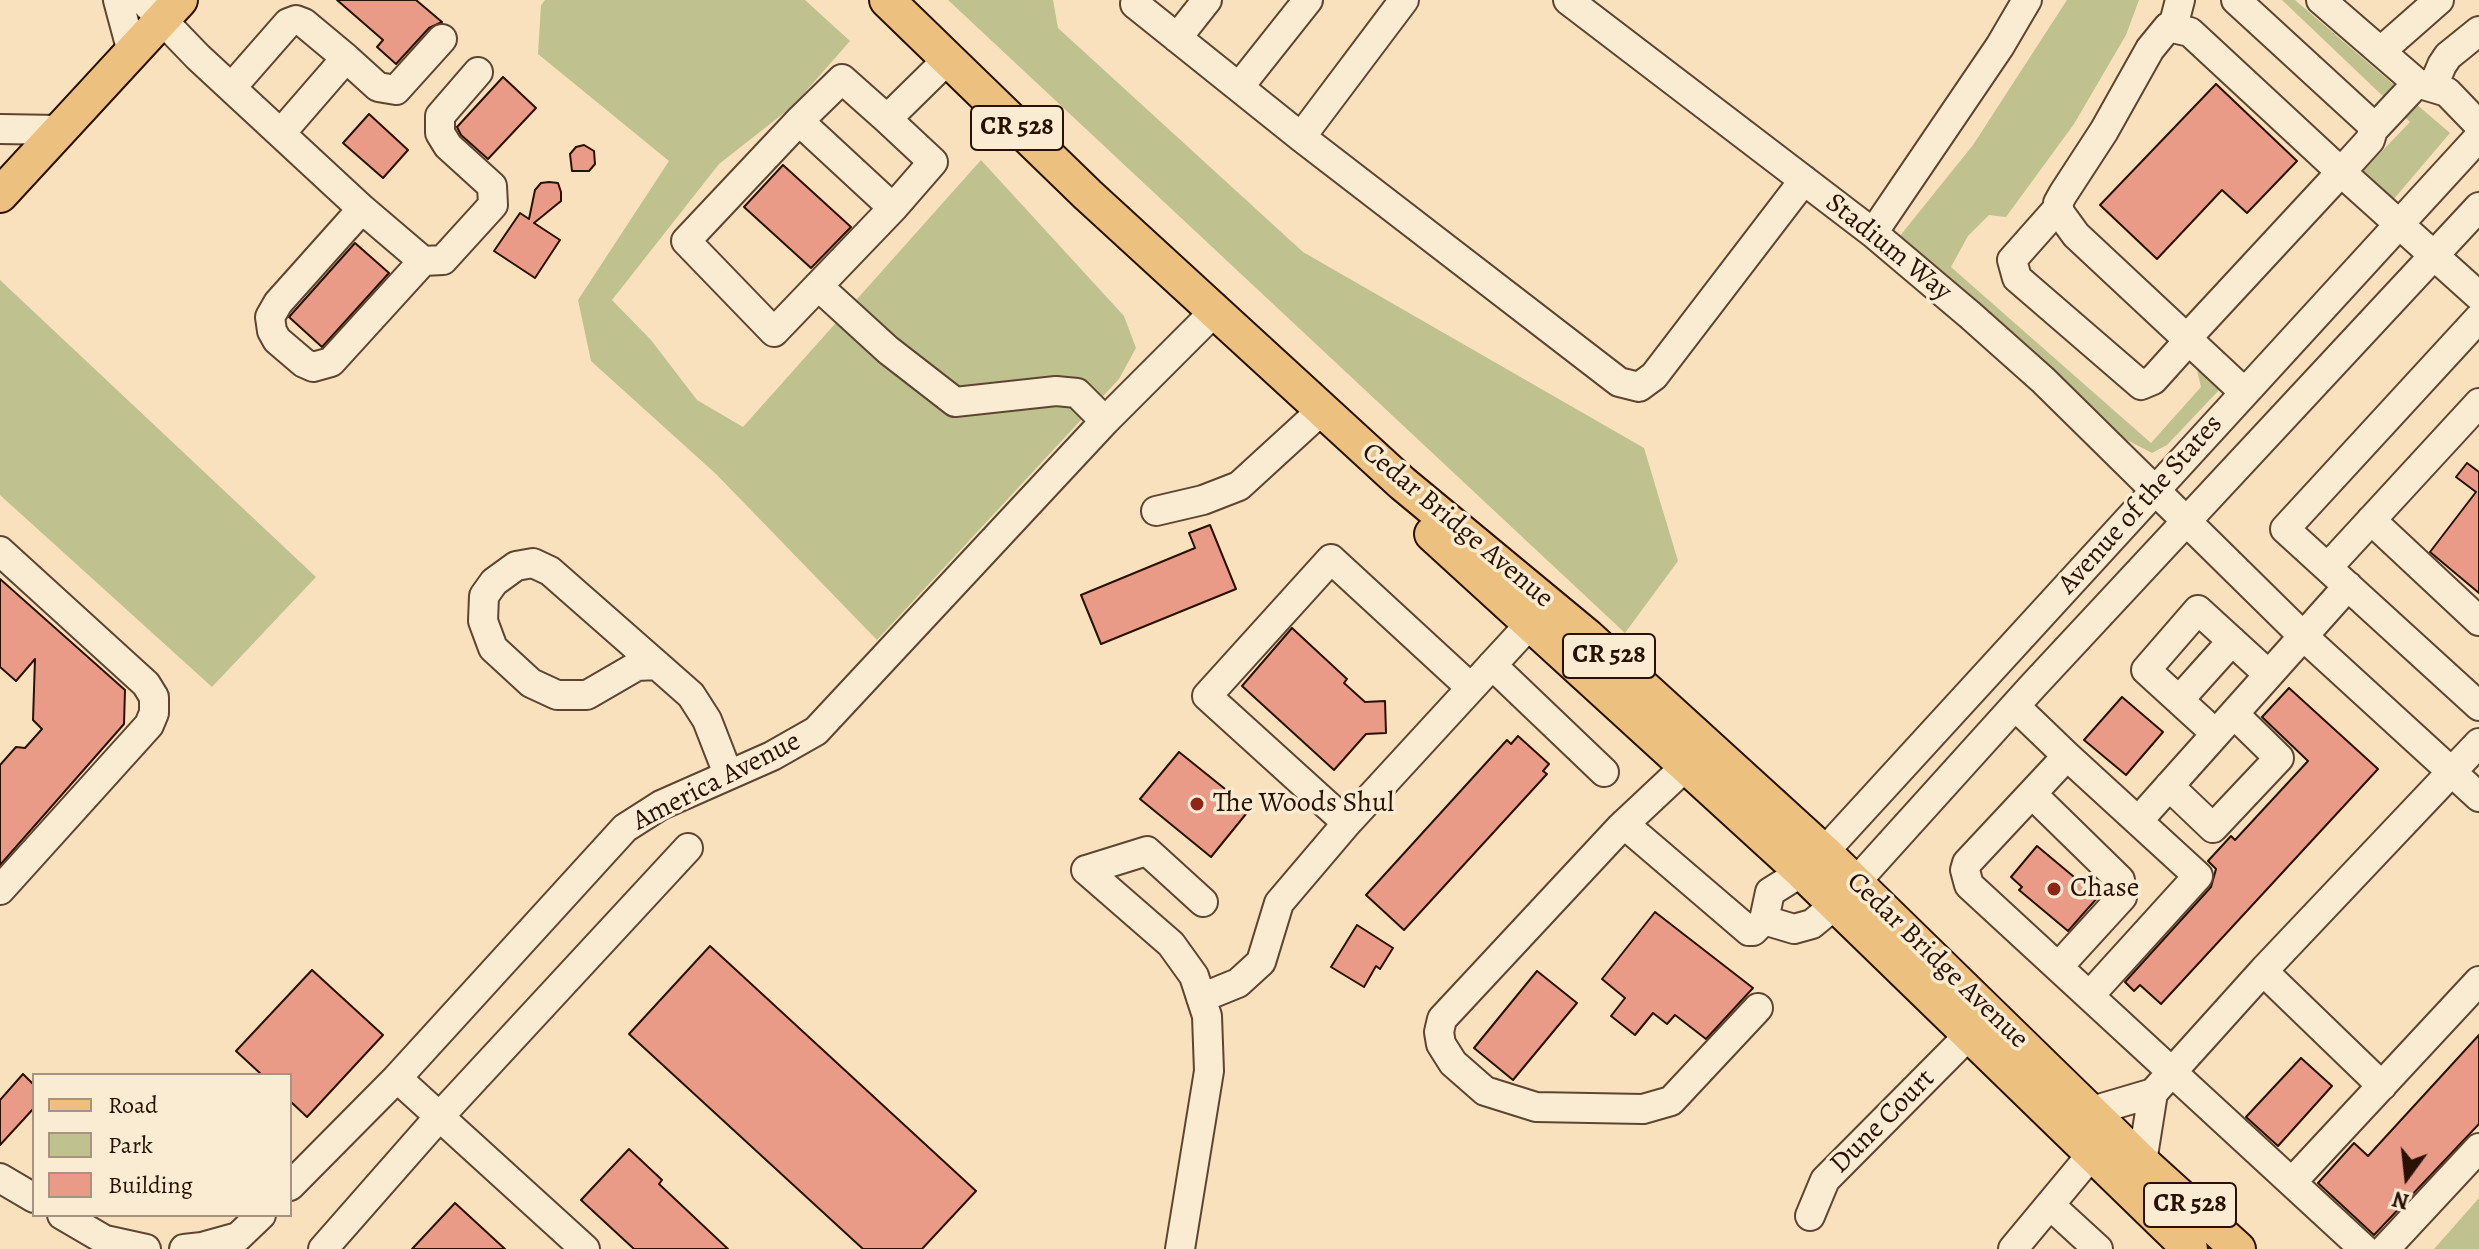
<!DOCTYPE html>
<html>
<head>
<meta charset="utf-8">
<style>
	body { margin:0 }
	#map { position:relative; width:2479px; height:1249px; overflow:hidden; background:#f8e1bc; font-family:Alegreya,serif }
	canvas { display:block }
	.legend { position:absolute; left:32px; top:1073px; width:260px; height:144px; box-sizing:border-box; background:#faecd3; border:2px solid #a69480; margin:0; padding:10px 14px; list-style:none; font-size:24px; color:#291103 }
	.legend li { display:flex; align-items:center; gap:16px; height:40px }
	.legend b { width:40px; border:2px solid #a69480 }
	.north { position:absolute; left:2367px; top:1137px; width:80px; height:80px; -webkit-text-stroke:6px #faecd3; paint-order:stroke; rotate:195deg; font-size:22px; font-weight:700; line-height:32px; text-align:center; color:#291103 }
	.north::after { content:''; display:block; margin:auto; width:28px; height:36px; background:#291103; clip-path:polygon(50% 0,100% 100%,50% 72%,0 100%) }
</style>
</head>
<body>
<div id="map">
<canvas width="2479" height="1249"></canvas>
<ul class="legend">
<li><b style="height:10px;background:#ecc07e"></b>Road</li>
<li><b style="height:22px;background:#bfc28f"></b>Park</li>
<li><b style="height:22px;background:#ea9b88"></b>Building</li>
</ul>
<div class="north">N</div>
</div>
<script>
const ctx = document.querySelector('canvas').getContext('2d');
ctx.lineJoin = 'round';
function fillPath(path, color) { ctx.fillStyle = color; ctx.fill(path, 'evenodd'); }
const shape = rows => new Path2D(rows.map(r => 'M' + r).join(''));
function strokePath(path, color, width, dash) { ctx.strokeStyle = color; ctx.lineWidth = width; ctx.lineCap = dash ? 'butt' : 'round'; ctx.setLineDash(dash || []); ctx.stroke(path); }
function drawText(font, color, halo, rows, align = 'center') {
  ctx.font = font + ' Alegreya,serif'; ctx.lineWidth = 7; ctx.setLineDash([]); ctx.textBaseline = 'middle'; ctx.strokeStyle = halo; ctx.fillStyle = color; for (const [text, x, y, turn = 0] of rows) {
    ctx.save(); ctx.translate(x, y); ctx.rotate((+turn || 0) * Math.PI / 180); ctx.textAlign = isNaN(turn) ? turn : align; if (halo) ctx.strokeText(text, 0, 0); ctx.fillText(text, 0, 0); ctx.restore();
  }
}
fillPath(shape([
	[545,0,805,0,850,41,793,106,719,164,612,300,651,340,697,400,743,427,981,160,1124,316,1136,348,1119,379,877,640,716,474,591,361,578,300,669,161,538,54,541,5],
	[948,0,1053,0,1058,28,1303,252,1644,448,1678,561,1625,633],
	[2067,0,2139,0,2126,35,2074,124,2006,217,1989,215,1968,236,1951,267,2151,443,2201,387,2197,370,2221,388,2167,445,2152,453,2125,439,1899,237,1973,145],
	[2282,0,2295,0,2450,133,2393,200,2360,174,2410,122],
	[0,280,316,577,212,687,0,495],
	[2479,1198,2479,1249,2434,1249]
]), '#bfc28f');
const building = shape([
	[337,0,416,0,442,22,429,28,396,64,377,47,383,40,337,0],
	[503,77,536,108,488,159,461,135,457,127,503,77],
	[2216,84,2297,161,2247,213,2222,190,2157,259,2100,205,2216,84],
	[369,114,408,150,383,178,343,143,369,114],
	[584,145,594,151,595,164,589,171,572,171,570,154,576,147,584,145],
	[783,165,851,227,811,268,744,207,783,165],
	[549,182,558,183,561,192,561,201,534,223,560,240,535,278,494,251,520,213,529,219,535,190,541,183,549,182],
	[355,243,389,273,322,347,289,317,355,243],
	[2467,463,2479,472,2479,593,2430,552,2476,492,2456,477,2467,463],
	[1210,525,1236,589,1101,644,1081,595,1195,548,1189,533,1210,525],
	[0,579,125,690,124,724,0,865,0,765,16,747,25,748,42,729,33,720,35,659,16,681,0,667,0,579],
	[1292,628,1347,679,1344,683,1365,702,1385,701,1386,733,1366,734,1334,770,1242,686,1292,628],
	[2289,688,2378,769,2161,1004,2140,985,2134,991,2125,982,2211,887,2216,869,2208,861,2231,836,2235,840,2308,761,2262,717,2289,688],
	[2122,697,2163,732,2126,775,2084,740,2122,697],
	[1518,736,1549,764,1543,771,1547,774,1404,930,1366,895,1507,740,1511,744,1518,736],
	[1179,752,1250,809,1211,857,1140,799,1179,752],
	[2037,846,2098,897,2068,931,2019,890,2022,887,2011,877,2037,846],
	[1655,912,1753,988,1706,1039,1675,1015,1667,1024,1653,1013,1635,1035,1611,1016,1625,998,1602,979,1655,912],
	[1357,925,1393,948,1380,969,1376,966,1364,987,1331,967,1357,925],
	[710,946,976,1191,922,1249,863,1249,629,1034,710,946],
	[312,970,383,1035,307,1117,290,1101,290,1075,262,1075,236,1051,312,970],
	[1537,971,1577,1003,1513,1080,1474,1048,1537,971],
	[2479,1035,2479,1124,2374,1235,2318,1183,2354,1143,2368,1156,2479,1035],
	[2301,1058,2332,1086,2278,1146,2246,1117,2301,1058],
	[23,1074,34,1085,34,1108,0,1145,0,1100,23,1074],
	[629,1149,662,1180,659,1184,728,1249,634,1249,581,1200,629,1149],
	[455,1203,505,1249,412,1249,455,1203]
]);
fillPath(building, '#ea9b88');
strokePath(building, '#291103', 2);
const minor = shape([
	[118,0,132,52],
	[143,0,198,57,362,209,423,261],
	[1568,0,1873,233,1970,315,2043,380,2303,636,2479,797],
	[2236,0,2370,123,2373,130,2370,140,2341,172,2479,296],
	[2321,0,2417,83,2447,92,2479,125],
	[1135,4,1301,137,1619,382,1639,387,1654,376,1804,180],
	[2173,27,2180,0],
	[1177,38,1207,0],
	[2381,51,2439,0],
	[2433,86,2442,65,2448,56,2479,31],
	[232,87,288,23,296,20,304,23,346,58],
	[1239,87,1308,0],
	[887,119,842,79,799,121,893,208,933,162,887,119,947,60],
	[799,121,686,241,774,332,893,208],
	[0,129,59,130],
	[2373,130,2417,83],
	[281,133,346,58,378,87,396,90,442,39],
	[1301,137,1404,0],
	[2059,207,2012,260,2017,278,2141,385,2153,380,2189,340],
	[362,209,278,303,270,317,272,331,277,340,304,363,313,367,331,362,423,261,443,260,493,205,492,186,448,146,440,133,440,116,478,72],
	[1873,233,2000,46,2027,0],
	[818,286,888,350,955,402,1056,391,1077,393,1105,421],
	[2479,318,2285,529,2479,706],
	[2187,338,2341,172,2190,32,2168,27,2150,49,2104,131,2063,194,2058,203,2060,213,2076,235,2244,392],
	[1156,511,1203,500,1239,486,1322,410],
	[2371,520,2479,621],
	[0,551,146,684,154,697,154,713,149,725,0,890],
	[2328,567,2479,403],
	[657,665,637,666,587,695,557,695,531,683,493,648,483,621,484,596,494,582,516,566,533,563,550,571,657,665,691,695,707,720,728,774],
	[1492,665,1604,772],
	[2179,700,2232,641],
	[2015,706,2067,756,1967,863,1965,870,1969,885,2364,1249],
	[2215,733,2146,670,2198,610,2268,674],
	[2067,756,2198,876,2090,995],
	[1686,766,1620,828,1442,1019,1439,1032,1441,1044,1453,1063,1485,1091,1536,1107,1643,1109,1671,1101,1758,1008],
	[2169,786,2213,828,2279,758,2234,714],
	[2032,794,2120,880,2122,897,2059,966],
	[2138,821,2348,586],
	[1347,823,1207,696,1331,559,1471,688],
	[1624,824,1749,931,1753,931,1764,920,1770,892,1802,872,1824,852,2479,137],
	[1086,870,1171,944,1194,976,1207,1016,1209,1071,1180,1249],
	[1086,870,1147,851,1203,902],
	[1764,920,1794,929,1812,924,1836,904,2032,687,2479,207],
	[2263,971,2382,1086],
	[1201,998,1238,983,1261,962,1279,903,1347,823,1529,625],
	[397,1078,585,1249],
	[2092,1111,2153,1093,2263,971,2479,743],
	[2142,1162,2153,1093],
	[0,1178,34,1198],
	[2292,1182,2479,981],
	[290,1186,397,1078,625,828,661,805,772,756,816,731,1105,421,1214,312],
	[2050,1205,2098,1249],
	[62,1215,105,1240,146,1249],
	[1810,1216,1825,1180,1969,1035],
	[184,1249,202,1247,238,1237,261,1215],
	[323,1249,439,1117,688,848],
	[2013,1249,2092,1154],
	[2385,1249,2479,1148]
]);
const major = shape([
	[887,0,1088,195,1353,438,1402,483,1588,637,1824,852,2142,1162,2238,1249],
	[0,195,180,0],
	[1432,534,1802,872,2190,1249]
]);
strokePath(minor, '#5d4531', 32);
strokePath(major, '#291103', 38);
strokePath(minor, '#faecd3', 28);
strokePath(major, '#ecc07e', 34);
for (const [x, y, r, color] of [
	[1197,804,8,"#8f2418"],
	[2054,889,8,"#8f2418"]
]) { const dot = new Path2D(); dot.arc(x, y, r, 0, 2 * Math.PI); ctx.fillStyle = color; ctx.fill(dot); strokePath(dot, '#faecd3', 3); }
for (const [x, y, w] of [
	[1017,128,92],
	[1609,656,92],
	[2190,1205,92]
]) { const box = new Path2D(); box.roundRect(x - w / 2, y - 22, w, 44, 6); ctx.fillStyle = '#faecd3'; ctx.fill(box); strokePath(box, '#291103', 2); }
drawText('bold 26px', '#291103', null, [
	["CR 528",1017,128],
	["CR 528",1609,656],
	["CR 528",2190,1205]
]);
drawText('28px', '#291103', '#faecd3', [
	["Stadium Way",1888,248,39],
	["Avenue of the States",2141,505,-48],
	["Cedar Bridge Avenue",1457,526,40],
	["America Avenue",717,782,-27],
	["Cedar Bridge Avenue",1937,961,44],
	["Dune Court",1883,1122,-45]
]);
drawText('28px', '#291103', '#faecd3', [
	["The Woods Shul",1213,804],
	["Chase",2070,889]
], 'left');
</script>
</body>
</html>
